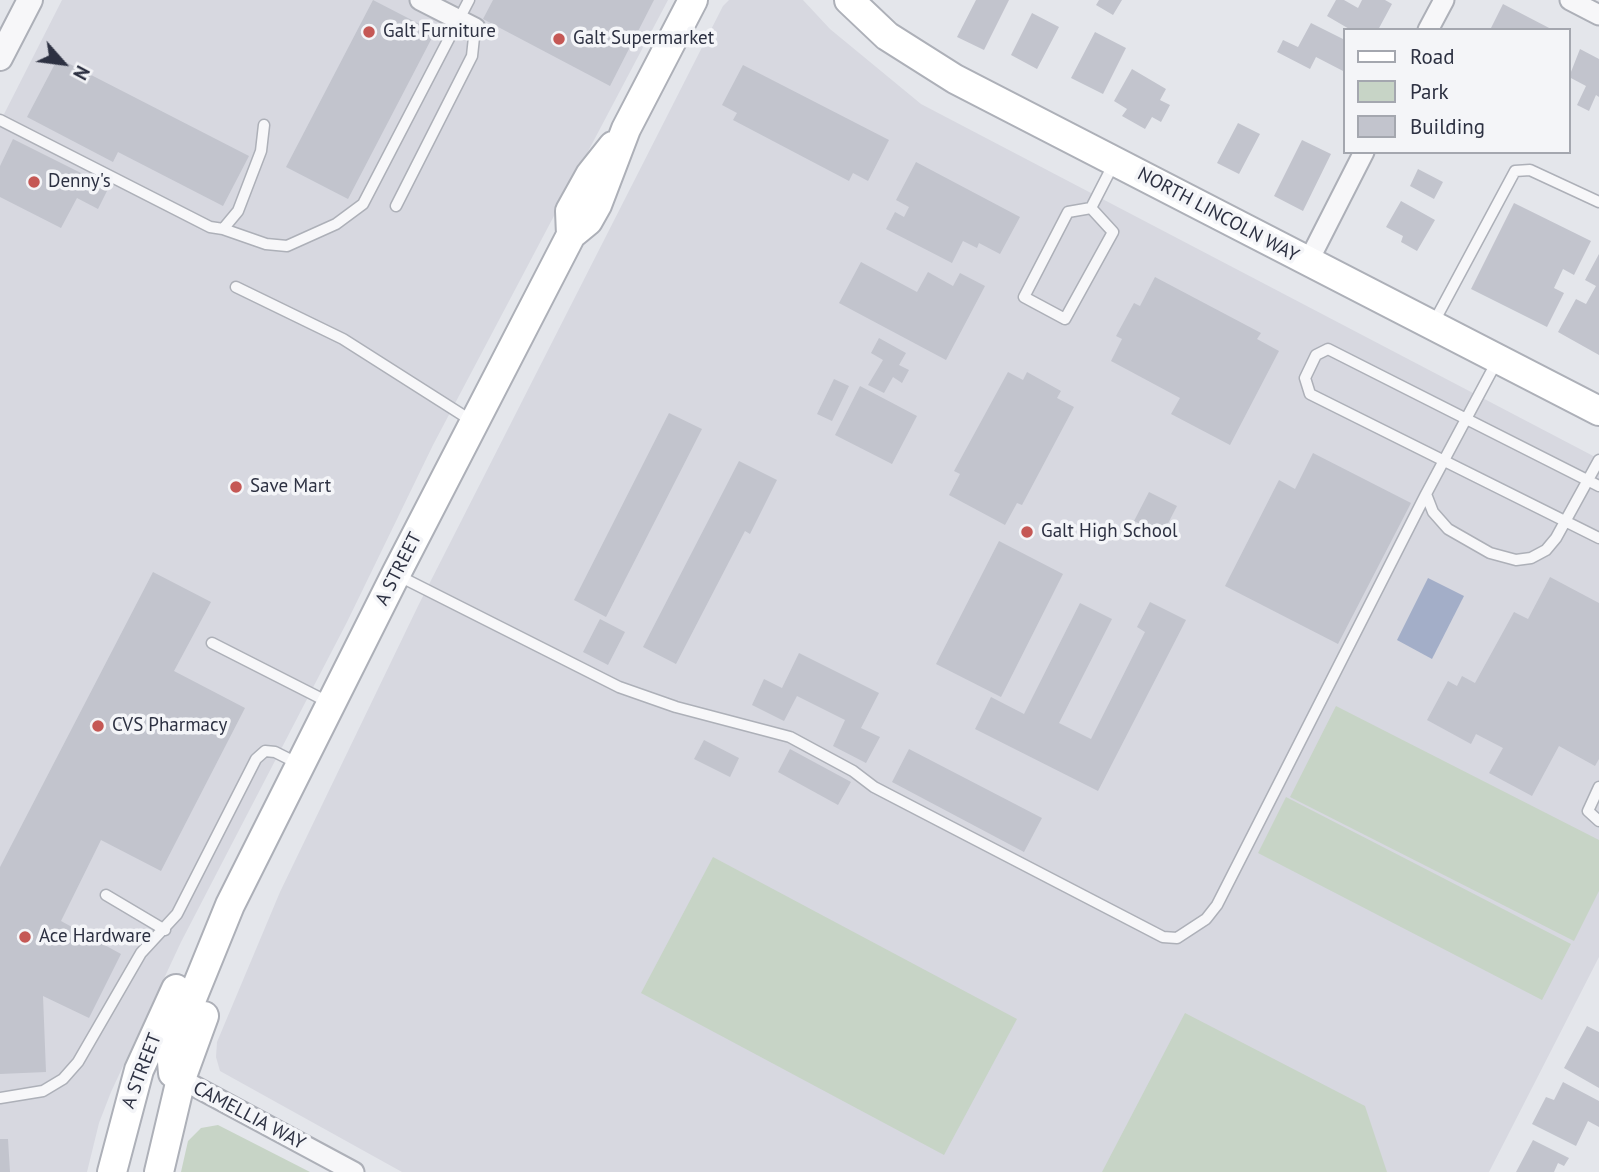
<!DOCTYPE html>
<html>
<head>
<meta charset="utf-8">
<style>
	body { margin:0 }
	#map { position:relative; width:1599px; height:1172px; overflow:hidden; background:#e4e6eb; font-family:"PT Sans",sans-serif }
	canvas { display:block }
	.legend { position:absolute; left:1343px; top:28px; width:228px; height:126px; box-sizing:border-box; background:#f4f5f8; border:2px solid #a4a7af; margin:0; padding:9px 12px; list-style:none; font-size:21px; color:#2d3142 }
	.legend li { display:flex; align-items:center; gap:14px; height:35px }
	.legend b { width:35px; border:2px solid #a4a7af }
	.north { position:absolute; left:28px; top:28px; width:70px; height:70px; -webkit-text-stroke:5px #f4f5f8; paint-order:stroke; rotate:118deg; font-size:19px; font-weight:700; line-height:28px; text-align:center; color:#2d3142 }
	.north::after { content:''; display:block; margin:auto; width:24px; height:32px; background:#2d3142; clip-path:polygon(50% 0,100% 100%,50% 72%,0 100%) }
</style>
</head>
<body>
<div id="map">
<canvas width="1599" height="1172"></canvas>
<ul class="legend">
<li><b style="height:9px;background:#fff"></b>Road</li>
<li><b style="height:19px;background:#c7d4c6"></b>Park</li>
<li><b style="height:19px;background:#c2c4cd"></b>Building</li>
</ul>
<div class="north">N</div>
</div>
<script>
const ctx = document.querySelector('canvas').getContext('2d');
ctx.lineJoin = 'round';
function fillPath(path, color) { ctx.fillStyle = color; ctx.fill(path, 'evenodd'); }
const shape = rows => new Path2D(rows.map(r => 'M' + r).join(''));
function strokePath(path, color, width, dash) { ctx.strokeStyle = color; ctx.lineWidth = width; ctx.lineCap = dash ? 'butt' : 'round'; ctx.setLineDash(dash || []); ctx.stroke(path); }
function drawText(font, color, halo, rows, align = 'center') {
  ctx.font = font + ' "PT Sans",sans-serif'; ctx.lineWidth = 7; ctx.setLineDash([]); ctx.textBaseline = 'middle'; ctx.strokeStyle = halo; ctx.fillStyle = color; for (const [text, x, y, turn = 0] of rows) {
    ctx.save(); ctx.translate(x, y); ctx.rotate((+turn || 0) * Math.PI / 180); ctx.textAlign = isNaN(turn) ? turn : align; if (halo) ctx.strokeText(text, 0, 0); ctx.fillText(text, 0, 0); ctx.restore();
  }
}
fillPath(shape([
	[62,0,668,0,433,445,347,622,181,942,111,1092,99,1123,87,1172,0,1172,0,122],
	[729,0,803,0,830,29,921,104,1599,459,1599,957,1489,1172,402,1172,220,1071,216,1057,217,1042,280,892,419,604,723,6]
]), '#d7d8e0');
fillPath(shape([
	[1336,706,1599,840,1599,891,1574,941,1290,797],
	[1286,797,1571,944,1542,1000,1258,853],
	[713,857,1017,1019,944,1155,641,993],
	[1185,1013,1365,1106,1387,1172,1102,1172],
	[218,1125,310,1172,181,1172,188,1141,201,1128]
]), '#c7d4c6');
fillPath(shape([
	[1428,578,1464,596,1432,659,1397,640]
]), '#a3aec8');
fillPath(shape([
	[373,0,435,32,348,199,286,167],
	[493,0,654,0,610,86,483,19],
	[976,0,1009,0,984,50,957,37],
	[1099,0,1122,0,1113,15,1096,5],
	[1336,0,1344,0,1358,8,1362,0,1385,0,1392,4,1378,30,1351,30,1327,16],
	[1503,4,1553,30,1490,30],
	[1032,13,1059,27,1037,69,1011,55],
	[1311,23,1345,40,1345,72,1316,57,1310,69,1277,52,1283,40,1298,47],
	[1095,32,1126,48,1103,94,1071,78],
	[1580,49,1599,59,1599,97,1596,95,1589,111,1577,105,1586,86,1569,77],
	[58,58,249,156,223,206,118,152,113,162,27,117],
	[743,65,889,140,868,181,853,173,849,181,733,120,737,113,722,105],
	[1132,69,1166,89,1160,100,1170,105,1161,122,1152,117,1145,129,1122,116,1127,109,1114,101],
	[1238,123,1260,134,1239,174,1217,163],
	[13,139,109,187,98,209,77,198,61,228,0,197,0,166],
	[1302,140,1331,154,1303,211,1274,196],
	[916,162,1020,217,1000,254,979,243,977,248,963,241,952,263,886,229,895,212,904,217,909,207,896,200],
	[1418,169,1443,182,1434,199,1410,186],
	[1401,201,1435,220,1417,251,1401,242,1403,236,1386,227],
	[1514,203,1591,241,1574,275,1563,269,1554,288,1564,293,1547,327,1471,289],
	[1599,254,1599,355,1558,332,1576,299,1586,304,1596,286,1585,280],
	[861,262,917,292,928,272,953,286,960,273,985,286,946,360,839,303],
	[1155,277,1261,333,1257,339,1279,351,1230,445,1171,414,1180,398,1111,361,1122,339,1116,336,1134,303,1140,306],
	[879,338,906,353,899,365,909,370,902,383,893,377,884,393,868,385,883,360,871,353],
	[1008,372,1023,380,1027,372,1061,391,1057,398,1074,407,1022,505,1017,503,1005,525,949,495,960,474,954,471],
	[834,379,849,386,832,421,817,414],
	[860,386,917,416,892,464,835,435],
	[669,413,702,429,606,617,574,600],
	[1313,453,1411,503,1338,644,1225,586,1279,480,1295,489],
	[739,461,777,480,750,534,745,531,676,664,643,647],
	[1149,492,1177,506,1162,535,1134,521],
	[999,541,1063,574,1001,697,936,664],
	[153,572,211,602,174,671,245,708,161,871,101,840,61,921,121,954,89,1018,43,996,46,1072,0,1074,0,867],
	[1550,577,1599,603,1599,759,1595,766,1559,746,1532,796,1489,773,1503,748,1476,734,1471,744,1427,720,1448,681,1457,686,1462,676,1475,683,1514,612,1528,619],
	[1150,602,1186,620,1098,791,975,729,991,697,1024,714,1080,603,1112,619,1059,723,1091,739,1145,632,1137,627],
	[600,619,625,632,608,665,583,652],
	[799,653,879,693,861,728,880,737,866,763,833,746,845,720,797,696,784,721,752,705,764,679,782,688],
	[704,740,739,758,730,777,694,759],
	[790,749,851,782,838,805,778,772],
	[909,749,1042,818,1024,852,892,782],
	[1587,1026,1599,1032,1599,1088,1564,1068],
	[1563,1082,1599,1101,1599,1127,1588,1121,1576,1146,1532,1124,1546,1097,1554,1100],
	[0,1139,8,1139,10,1172,0,1172],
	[1533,1140,1569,1158,1564,1166,1558,1163,1554,1172,1516,1172]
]), '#c2c4cd');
const service = shape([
	[0,120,210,227,223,229,238,211,261,151,264,125],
	[396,206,472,56,475,28],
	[1091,208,1113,232,1065,319,1024,297,1068,212,1091,208,1113,165],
	[223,229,266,244,287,246,336,224,363,204,469,0],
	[236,287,343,339,472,421],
	[1434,322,1515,171,1530,170,1599,202],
	[1497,361,1426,494,1433,512,1448,529,1490,553,1516,560,1531,558,1546,550,1556,538,1599,460],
	[1599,486,1328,349,1316,355,1305,378,1310,394,1599,538],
	[399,576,619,687,676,707,790,737,853,771,874,787,1163,937,1177,938,1206,919,1217,905,1426,494],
	[212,643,328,702],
	[1599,787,1588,811,1599,821],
	[106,895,165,930],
	[0,1098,43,1091,63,1079,78,1062,141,953,177,914,256,759,265,751,275,752,297,763]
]);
const minor = shape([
	[420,0,475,28],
	[1570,0,1599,15],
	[1428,30,1444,0],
	[1308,262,1364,152],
	[181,1079,354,1172]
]);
const tertiary = shape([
	[0,58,30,0]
]);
const secondary = shape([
	[849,0,887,36,955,79,1599,411],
	[571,235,570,211,590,175,613,146],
	[181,1079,173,1073,171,1050,230,905,396,574,571,235,588,221,597,205,626,129,693,0],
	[112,1172,139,1070,176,989],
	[159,1172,181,1079,204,1016]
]);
strokePath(service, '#adb0b8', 13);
strokePath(minor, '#adb0b8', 23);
strokePath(tertiary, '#adb0b8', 28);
strokePath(secondary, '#adb0b8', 32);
strokePath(service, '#f7f7f9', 10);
strokePath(minor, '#f7f7f9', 19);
strokePath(tertiary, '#f7f7f9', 24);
strokePath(secondary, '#fff', 28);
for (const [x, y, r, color] of [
	[369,32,7,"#c55855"],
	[559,39,7,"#c55855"],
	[34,182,7,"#c55855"],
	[236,487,7,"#c55855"],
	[1027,532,7,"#c55855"],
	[98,726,7,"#c55855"],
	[25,937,7,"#c55855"]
]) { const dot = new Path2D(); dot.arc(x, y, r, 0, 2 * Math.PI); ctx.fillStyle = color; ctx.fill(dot); strokePath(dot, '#f4f5f8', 2.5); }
drawText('19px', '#2d3142', '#f4f5f8', [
	["Galt Furniture",383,32],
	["Galt Supermarket",573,39],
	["Denny's",48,182],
	["Save Mart",250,487],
	["Galt High School",1041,532],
	["CVS Pharmacy",112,726],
	["Ace Hardware",39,937]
], 'left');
drawText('19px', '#2d3142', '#f4f5f8', [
	["NORTH LINCOLN WAY",1218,215,28],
	["A STREET",399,569,-63],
	["A STREET",142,1071,-69],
	["CAMELLIA WAY",249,1116,28]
]);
</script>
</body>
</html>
